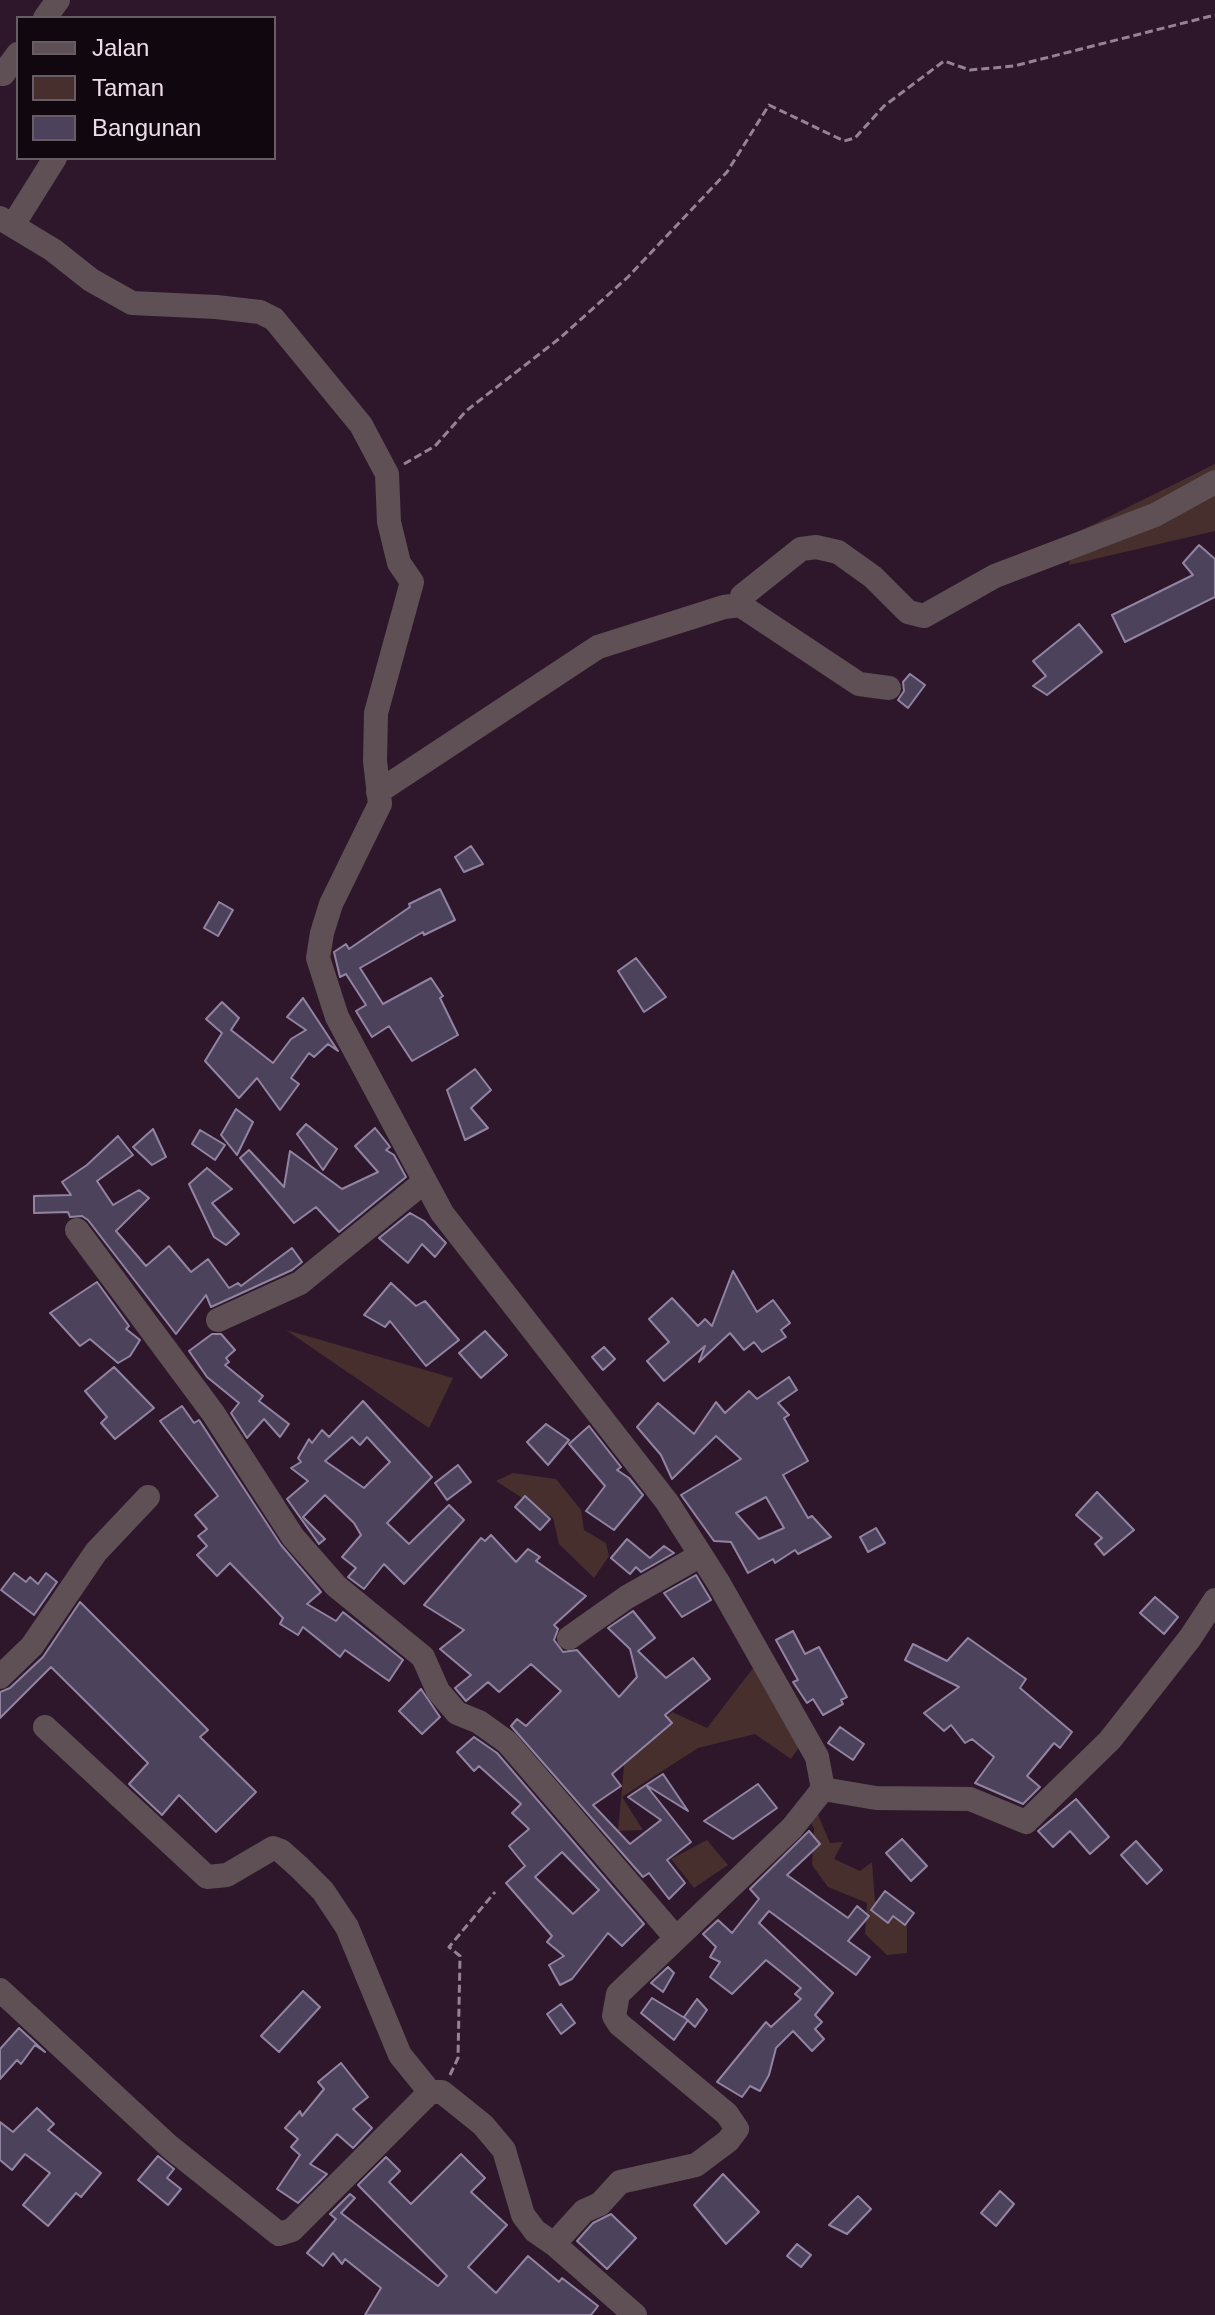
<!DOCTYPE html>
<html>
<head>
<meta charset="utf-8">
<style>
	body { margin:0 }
	#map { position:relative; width:1215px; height:2315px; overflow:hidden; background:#2e172b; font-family:Arial,sans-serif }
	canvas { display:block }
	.legend { position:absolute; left:16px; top:16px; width:260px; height:144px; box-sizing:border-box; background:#10070f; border:2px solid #685d67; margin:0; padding:10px 14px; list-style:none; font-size:24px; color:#edddea }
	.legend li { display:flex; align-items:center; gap:16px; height:40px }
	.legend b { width:40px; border:2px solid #685d67 }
</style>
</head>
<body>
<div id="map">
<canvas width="1215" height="2315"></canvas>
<ul class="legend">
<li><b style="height:10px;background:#5e5054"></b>Jalan</li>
<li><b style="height:22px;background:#462f2c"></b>Taman</li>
<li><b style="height:22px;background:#4d425b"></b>Bangunan</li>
</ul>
</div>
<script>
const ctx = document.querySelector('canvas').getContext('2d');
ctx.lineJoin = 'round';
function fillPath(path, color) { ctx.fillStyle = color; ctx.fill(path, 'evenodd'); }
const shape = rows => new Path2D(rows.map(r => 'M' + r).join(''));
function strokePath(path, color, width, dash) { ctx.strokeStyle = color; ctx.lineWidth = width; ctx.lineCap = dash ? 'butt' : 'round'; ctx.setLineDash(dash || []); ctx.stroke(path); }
fillPath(shape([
	[1215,464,1215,531,1069,565,1074,534],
	[286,1330,453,1378,429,1428],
	[513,1473,556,1479,581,1510,584,1530,606,1543,609,1556,594,1578,559,1544,553,1518,496,1481],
	[757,1663,804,1740,791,1759,755,1734,698,1748,622,1797,643,1830,618,1831,625,1755,672,1712,707,1728],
	[815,1808,830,1843,843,1842,834,1859,860,1871,872,1862,875,1902,907,1924,907,1953,887,1955,865,1934,867,1903,828,1887,812,1865,814,1828,807,1818],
	[707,1840,728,1865,694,1888,671,1859]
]), '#462f2c');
const building = shape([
	[1199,545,1215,559,1215,597,1125,642,1112,615,1193,575,1183,563,1199,545],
	[1079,624,1102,652,1047,695,1033,686,1046,676,1033,661,1079,624],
	[910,674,925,685,908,708,898,700,904,691,903,682,910,674],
	[471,846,483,864,464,872,455,857,471,846],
	[440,889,455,920,424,935,423,932,360,968,383,1004,431,978,443,996,440,998,458,1035,412,1061,389,1026,372,1037,356,1011,366,1005,346,974,340,977,334,952,346,944,349,949,410,907,409,904,440,889],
	[219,902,233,910,218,936,204,928,219,902],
	[636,958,666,997,644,1012,618,971,636,958],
	[303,998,338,1051,328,1044,314,1057,309,1053,291,1078,299,1084,280,1110,257,1078,239,1098,205,1061,222,1033,206,1019,222,1002,239,1018,231,1030,273,1063,291,1039,306,1030,287,1017,303,998],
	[475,1069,491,1090,471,1108,488,1128,465,1140,447,1090,475,1069],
	[236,1109,253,1122,237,1155,221,1135,236,1109],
	[306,1124,337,1149,323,1170,297,1134,306,1124],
	[375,1128,387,1143,390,1147,386,1150,394,1155,406,1177,339,1232,316,1207,294,1223,240,1158,249,1150,284,1187,290,1151,342,1189,378,1172,355,1146,375,1128],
	[153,1129,166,1157,152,1165,133,1147,153,1129],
	[200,1130,225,1145,215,1160,192,1144,200,1130],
	[118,1136,133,1155,97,1181,113,1205,139,1190,149,1198,116,1231,146,1266,169,1246,191,1272,208,1259,229,1288,238,1283,241,1286,292,1248,302,1262,292,1270,211,1307,206,1295,176,1334,88,1220,82,1216,70,1217,68,1212,34,1213,34,1196,71,1195,62,1182,87,1165,118,1136],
	[207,1168,232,1189,212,1203,239,1234,226,1245,214,1237,189,1184,207,1168],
	[410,1213,424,1221,446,1243,435,1257,422,1244,408,1263,379,1238,410,1213],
	[733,1271,757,1312,773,1300,790,1323,781,1330,786,1337,762,1352,754,1342,744,1350,730,1333,699,1362,705,1346,664,1381,647,1361,669,1342,649,1319,672,1298,698,1326,705,1319,712,1326,733,1271],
	[97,1282,129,1326,126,1329,140,1340,130,1356,118,1363,90,1339,80,1346,50,1313,97,1282],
	[391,1283,416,1306,425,1301,459,1340,426,1366,390,1321,385,1327,364,1315,391,1283],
	[485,1331,507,1355,481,1378,459,1353,485,1331],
	[212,1334,221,1334,235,1350,226,1358,229,1362,225,1365,263,1396,259,1401,289,1424,280,1437,264,1419,247,1438,231,1413,239,1403,207,1377,189,1351,212,1334],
	[604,1347,615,1359,603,1370,592,1357,604,1347],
	[114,1367,154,1408,115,1439,101,1423,107,1417,85,1391,114,1367],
	[789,1377,797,1390,778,1403,789,1415,784,1418,808,1461,783,1475,808,1518,812,1516,831,1537,798,1554,795,1550,775,1563,773,1559,748,1573,731,1542,714,1541,681,1495,741,1459,716,1436,672,1479,661,1455,637,1427,658,1403,694,1434,716,1402,725,1413,749,1391,757,1399,789,1377],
	[766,1497,784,1528,759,1539,736,1513,766,1497],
	[363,1401,432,1477,387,1523,409,1544,449,1505,464,1520,404,1584,384,1564,364,1589,348,1577,356,1568,342,1557,361,1535,354,1523,325,1495,303,1517,325,1539,319,1544,287,1499,308,1481,291,1468,301,1462,298,1458,309,1439,312,1443,322,1430,329,1437,363,1401],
	[352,1437,360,1445,367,1437,390,1462,364,1488,325,1461,352,1437],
	[182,1406,194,1423,199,1420,281,1545,321,1592,307,1604,336,1621,343,1612,403,1660,389,1681,345,1650,340,1657,303,1627,298,1635,280,1624,283,1618,230,1563,217,1576,197,1555,207,1546,198,1536,207,1529,195,1515,218,1496,160,1421,182,1406],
	[546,1424,569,1440,548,1465,527,1442,546,1424],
	[589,1426,621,1467,617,1470,629,1478,643,1495,614,1530,586,1511,605,1486,569,1444,589,1426],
	[458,1465,471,1482,447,1500,435,1483,458,1465],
	[1097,1492,1134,1530,1104,1555,1095,1544,1102,1538,1076,1515,1097,1492],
	[525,1496,550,1519,540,1530,515,1507,525,1496],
	[876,1528,885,1543,868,1552,860,1537,876,1528],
	[491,1535,516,1562,528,1549,540,1557,536,1561,586,1596,554,1625,558,1629,554,1640,563,1652,577,1650,619,1697,637,1677,630,1649,608,1628,633,1611,655,1638,638,1651,666,1678,693,1658,710,1679,665,1715,672,1723,612,1774,621,1786,593,1805,630,1844,661,1820,628,1797,646,1785,691,1842,667,1860,685,1883,669,1899,649,1873,643,1877,511,1726,517,1719,526,1726,561,1691,531,1664,499,1692,488,1682,466,1701,455,1688,471,1675,440,1649,464,1630,424,1605,481,1538,485,1541,491,1535],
	[627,1539,650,1558,664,1546,674,1553,641,1572,636,1567,630,1574,611,1558,627,1539],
	[14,1573,26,1582,30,1577,38,1584,46,1573,57,1582,34,1615,1,1590,14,1573],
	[696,1575,711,1600,682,1617,664,1593,696,1575],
	[1155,1597,1178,1617,1164,1634,1140,1613,1155,1597],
	[80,1602,208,1730,200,1737,256,1792,216,1832,179,1795,162,1815,129,1784,148,1763,51,1667,0,1718,0,1692,10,1688,43,1657,80,1602],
	[793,1631,805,1654,819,1647,847,1697,841,1700,843,1704,823,1715,813,1699,807,1703,793,1682,798,1680,776,1640,793,1631],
	[968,1638,1026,1679,1020,1688,1072,1732,1060,1748,1054,1743,1027,1776,1040,1787,1023,1804,975,1783,994,1757,972,1739,965,1743,951,1725,944,1731,924,1713,959,1687,905,1660,913,1644,947,1661,968,1638],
	[421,1689,440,1717,422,1734,399,1711,421,1689],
	[840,1727,864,1744,853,1760,828,1743,840,1727],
	[474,1737,497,1753,644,1924,622,1946,608,1933,572,1979,560,1985,549,1965,564,1956,547,1942,552,1936,506,1883,525,1866,509,1846,529,1829,512,1813,521,1804,479,1766,474,1771,457,1752,474,1737],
	[562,1852,599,1890,573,1914,535,1877,562,1852],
	[663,1774,688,1811,646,1785,663,1774],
	[758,1784,777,1808,733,1839,704,1821,758,1784],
	[1076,1799,1109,1837,1090,1854,1070,1831,1053,1847,1038,1831,1076,1799],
	[809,1831,820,1844,787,1875,848,1918,857,1906,869,1916,848,1941,870,1957,856,1975,769,1911,759,1923,833,1993,815,2015,822,2022,815,2029,824,2039,812,2051,793,2031,776,2048,769,2075,760,2091,750,2086,742,2097,717,2082,766,2022,771,2027,801,1999,795,1994,801,1988,766,1960,732,1994,710,1977,720,1962,710,1957,716,1947,703,1934,718,1920,732,1933,759,1899,750,1889,809,1831],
	[902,1839,927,1866,911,1881,886,1853,902,1839],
	[1136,1841,1162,1870,1147,1884,1121,1855,1136,1841],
	[885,1891,914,1913,905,1925,893,1916,888,1923,871,1910,885,1891],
	[668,1967,674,1973,663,1992,651,1983,668,1967],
	[303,1991,320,2007,279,2052,261,2036,303,1991],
	[652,1998,688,2020,674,2040,641,2013,652,1998],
	[697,1999,707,2010,695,2027,684,2017,697,1999],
	[561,2004,575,2023,561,2034,547,2014,561,2004],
	[19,2028,45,2052,35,2045,21,2064,17,2060,0,2079,0,2049,19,2028],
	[341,2063,368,2097,353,2109,372,2128,353,2148,337,2134,310,2164,327,2174,298,2203,277,2189,300,2155,291,2147,298,2139,285,2128,300,2111,302,2116,324,2089,318,2082,341,2063],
	[37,2108,54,2124,48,2130,101,2173,81,2197,76,2193,48,2226,23,2205,50,2173,25,2154,12,2170,0,2160,0,2122,13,2132,37,2108],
	[461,2154,485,2178,471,2192,507,2225,468,2267,496,2293,528,2256,559,2282,562,2278,598,2306,591,2315,365,2315,381,2288,345,2259,342,2264,333,2253,323,2266,307,2253,336,2219,330,2214,350,2194,355,2198,341,2213,438,2286,447,2276,358,2185,386,2157,400,2171,389,2182,411,2204,461,2154],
	[158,2156,174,2169,167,2178,181,2189,168,2205,138,2180,158,2156],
	[723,2174,759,2212,726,2244,694,2205,723,2174],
	[1000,2191,1014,2204,996,2226,981,2213,1000,2191],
	[858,2196,871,2209,847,2234,829,2225,858,2196],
	[611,2214,636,2238,607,2269,577,2241,593,2223,611,2214],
	[797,2244,811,2255,801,2267,787,2256,797,2244]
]);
fillPath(building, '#4d425b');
strokePath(building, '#9184a3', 2);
strokePath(shape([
	[404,464,435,446,466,411,560,338,628,277,727,172,769,105,844,141,855,138,884,106,944,61,970,70,1014,66,1215,15],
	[450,2075,458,2058,460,1956,449,1947,495,1892]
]), '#958292', 3, [8, 4]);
strokePath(shape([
	[45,18,58,0],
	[3,74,18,54],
	[0,218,53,250,91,280,132,303,216,307,260,312,274,319,361,425,387,474,389,522,399,563,412,582,376,713,375,761,380,804,331,904,322,933,318,958,337,1017,442,1213,667,1502,718,1582,817,1757,823,1789,792,1828,618,1994,614,2016,619,2024,727,2114,737,2129,728,2141,696,2165,620,2182,600,2204,584,2211,554,2244,635,2315],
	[13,225,55,158],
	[740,605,742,596,801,549,816,547,838,552,873,577,908,612,924,616,995,576,1155,515,1215,482],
	[378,792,598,647,724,607,740,605,859,684,889,688],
	[77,1230,213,1413,293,1537,336,1586,423,1657,438,1691,457,1713,479,1722,507,1742,676,1938],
	[218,1320,300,1283,424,1182],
	[569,1638,627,1597,701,1555],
	[0,1677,32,1646,96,1552,148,1497],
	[45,1727,207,1877,227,1875,273,1848,281,1851,299,1867,323,1891,347,1927,400,2055,430,2092],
	[823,1789,876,1798,970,1799,1026,1822,1110,1740,1190,1638,1215,1600],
	[0,1990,170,2147,279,2234,292,2230,430,2092,442,2092,483,2125,504,2150,523,2215,535,2231,554,2244]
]), '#5e5054', 24);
</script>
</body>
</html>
